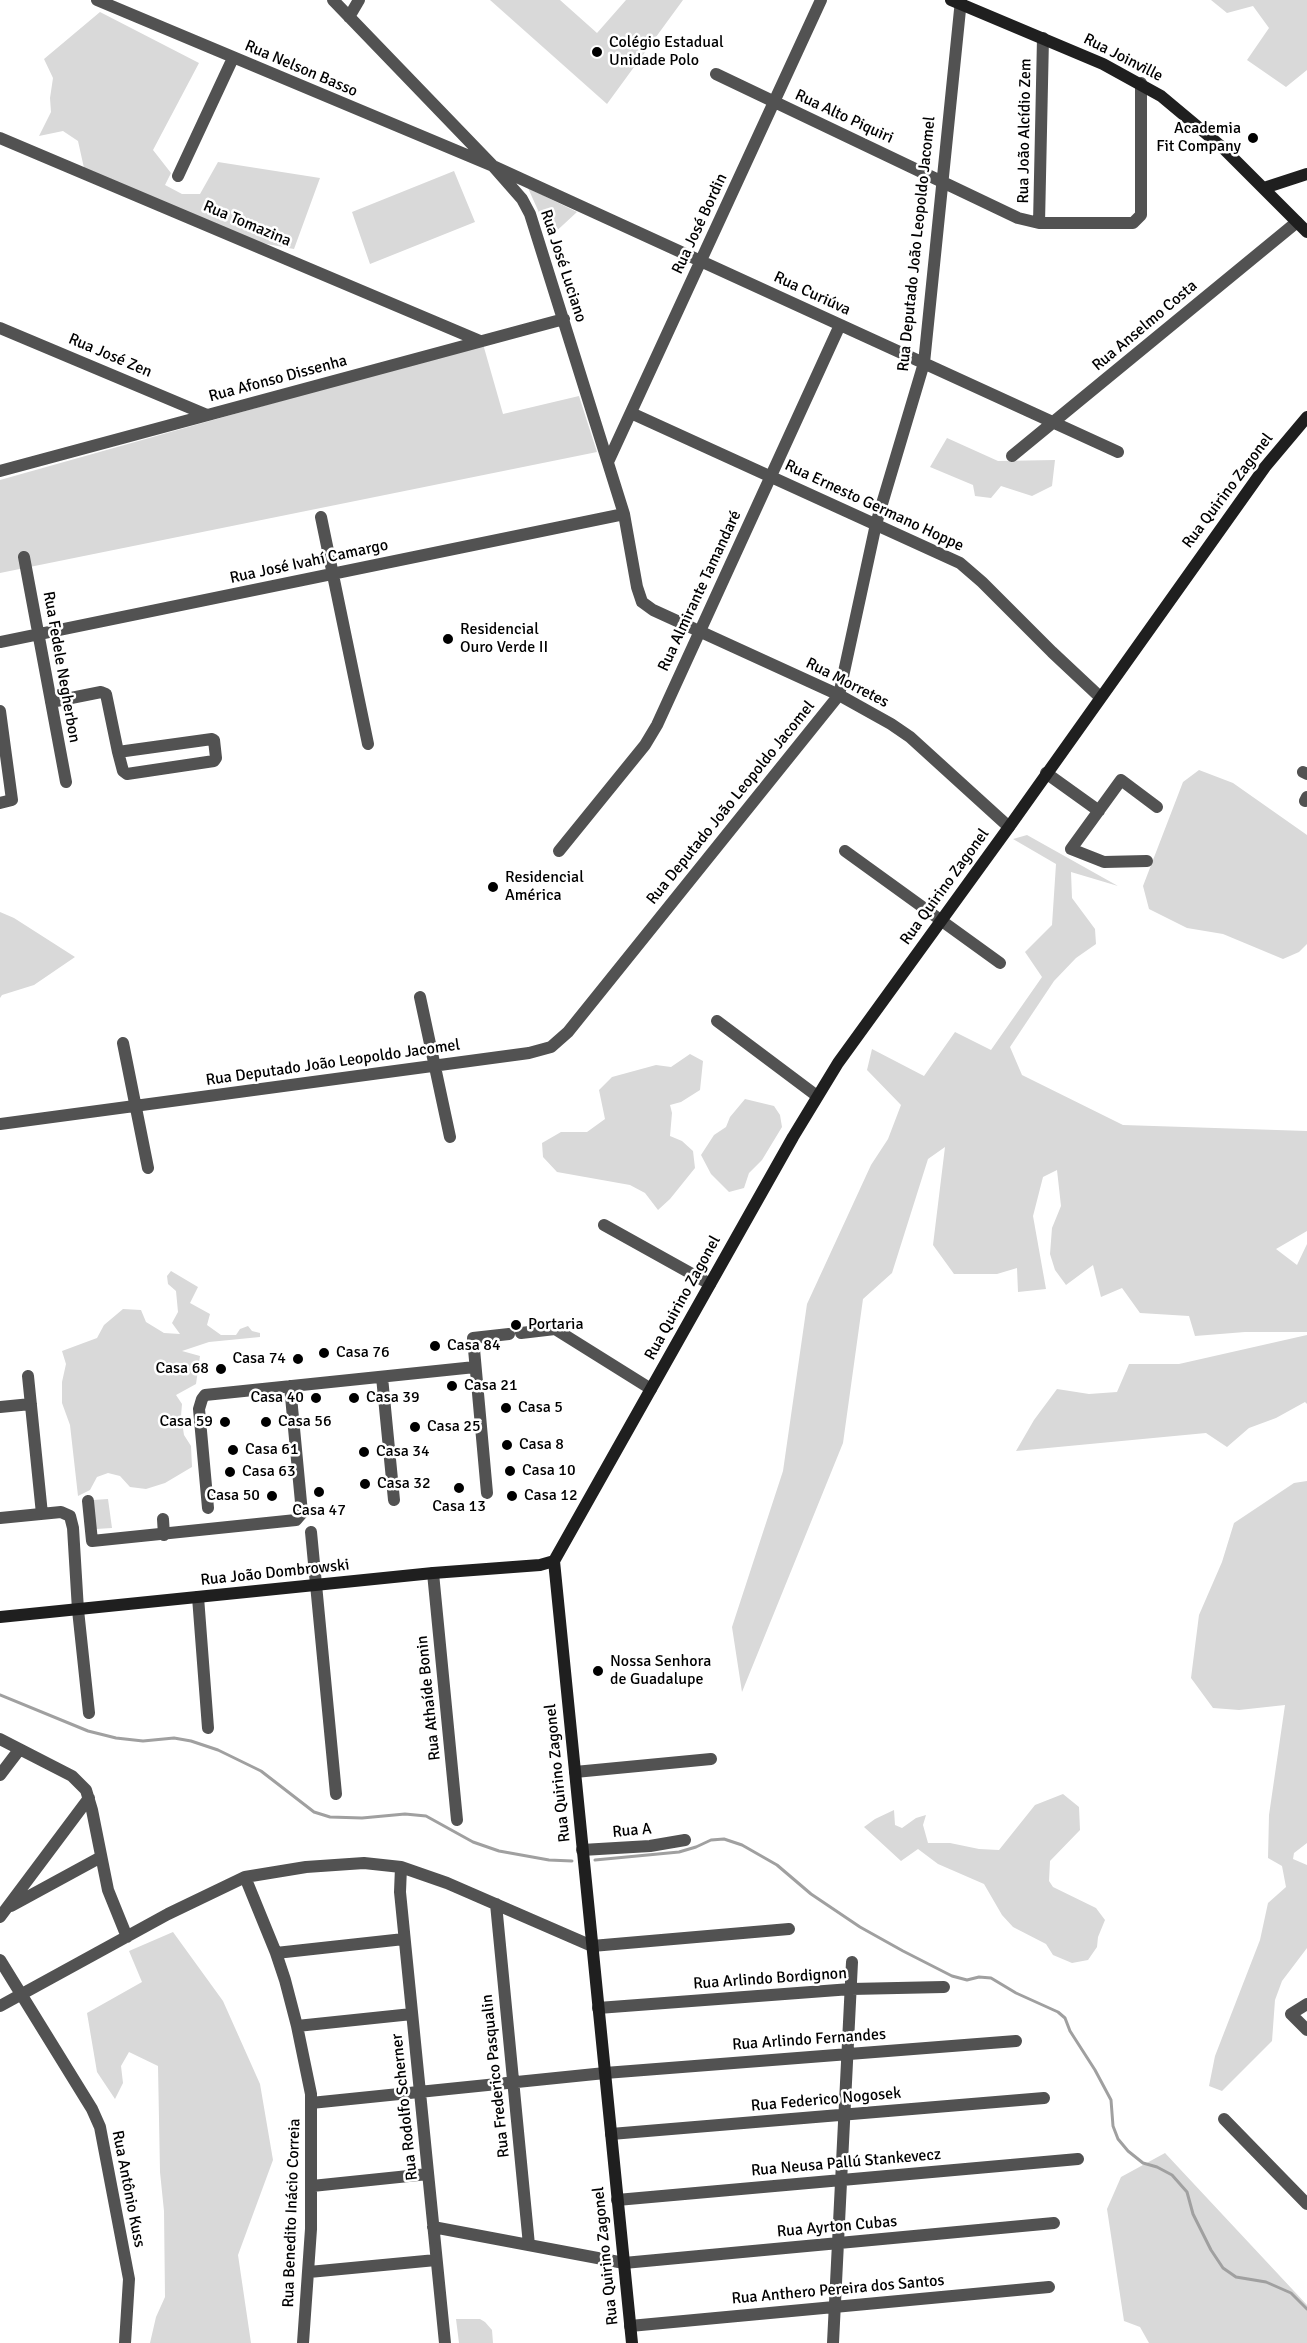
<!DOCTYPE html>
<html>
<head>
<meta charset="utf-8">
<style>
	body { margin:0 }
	canvas { display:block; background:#fff }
</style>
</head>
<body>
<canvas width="1307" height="2343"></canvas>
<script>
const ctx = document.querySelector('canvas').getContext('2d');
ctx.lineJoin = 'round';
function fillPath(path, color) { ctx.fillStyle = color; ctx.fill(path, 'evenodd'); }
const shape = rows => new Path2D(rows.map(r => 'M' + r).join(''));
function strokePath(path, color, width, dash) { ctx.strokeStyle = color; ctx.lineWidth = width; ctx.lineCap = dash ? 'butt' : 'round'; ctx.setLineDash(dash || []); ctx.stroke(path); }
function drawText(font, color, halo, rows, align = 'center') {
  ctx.font = font + ' Signika,sans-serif'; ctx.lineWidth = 5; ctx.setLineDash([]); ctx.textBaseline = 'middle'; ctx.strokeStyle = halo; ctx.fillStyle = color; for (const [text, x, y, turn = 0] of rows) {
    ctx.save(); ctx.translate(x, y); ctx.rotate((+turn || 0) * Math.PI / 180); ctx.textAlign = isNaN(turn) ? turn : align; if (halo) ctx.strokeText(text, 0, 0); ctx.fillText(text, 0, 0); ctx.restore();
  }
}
fillPath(shape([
	[490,0,560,0,597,33,626,0,683,0,607,104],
	[1211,0,1307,0,1307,70,1286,87,1247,60,1269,28,1253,6,1227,13],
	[100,12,199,63,153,150,171,173,165,185,182,194,200,194,218,162,320,178,294,249,256,242,84,168,78,141,63,131,39,136,51,112,50,98,53,78,44,59],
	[454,171,475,222,370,264,352,212],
	[528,188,577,212,550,237],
	[483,344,503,414,579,396,597,452,0,573,0,480],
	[947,438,998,461,1055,460,1052,486,1032,496,1001,486,991,498,975,496,973,485,930,467],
	[1199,770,1233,783,1307,835,1307,944,1299,952,1283,959,1223,934,1187,928,1149,909,1143,886,1183,782],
	[1027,835,1118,886,1071,872,1072,898,1095,929,1096,944,1076,958,1054,981,1010,1047,1022,1075,1123,1125,1307,1131,1307,1231,1276,1249,1297,1265,1307,1244,1307,1332,1245,1332,1195,1336,1189,1316,1140,1313,1122,1288,1101,1297,1093,1265,1066,1285,1055,1270,1050,1254,1052,1228,1061,1206,1057,1170,1043,1177,1033,1216,1046,1289,1018,1292,1017,1268,997,1274,954,1274,933,1245,945,1147,928,1159,892,1273,863,1299,843,1443,742,1692,732,1627,783,1471,807,1304,871,1165,888,1139,901,1105,867,1070,872,1049,924,1076,955,1032,991,1050,1042,977,1025,952,1052,925,1056,864,1013,839],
	[0,912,14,918,75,957,34,985,2,995,0,998],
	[690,1054,703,1061,700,1090,681,1102,670,1105,672,1113,670,1136,682,1141,693,1151,695,1168,670,1199,658,1210,645,1193,630,1185,557,1172,543,1157,542,1143,561,1132,587,1132,605,1119,599,1090,612,1077,656,1065,671,1067],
	[745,1099,774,1106,780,1115,782,1127,762,1160,749,1173,744,1188,729,1192,711,1174,701,1155,714,1135,726,1127,730,1117],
	[171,1271,198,1287,190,1303,210,1314,207,1325,221,1335,236,1335,240,1329,248,1326,252,1331,260,1333,260,1337,209,1342,182,1351,200,1356,196,1384,176,1395,182,1404,181,1416,184,1435,191,1446,192,1467,165,1483,146,1489,130,1487,120,1476,108,1473,97,1477,90,1490,78,1496,70,1425,62,1403,62,1382,66,1364,62,1351,97,1338,104,1325,123,1309,141,1310,146,1322,164,1333,180,1334,172,1323,178,1312,176,1291,168,1284,167,1276],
	[1307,1335,1307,1404,1305,1402,1276,1418,1249,1428,1227,1447,1206,1433,1016,1451,1034,1420,1057,1389,1089,1394,1117,1392,1129,1364,1179,1364],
	[1307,1481,1307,1843,1294,1853,1293,1859,1307,1865,1307,1948,1282,1981,1275,2000,1272,2041,1222,2091,1209,2086,1215,2056,1260,1940,1268,1903,1286,1887,1282,1866,1268,1858,1269,1815,1285,1705,1239,1710,1213,1708,1191,1678,1199,1615,1222,1562,1234,1523,1294,1483],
	[108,1499,112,1528,96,1529,93,1500],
	[1063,1794,1079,1807,1080,1830,1050,1861,1049,1881,1053,1887,1096,1908,1105,1920,1098,1937,1097,1947,1088,1960,1072,1963,1053,1955,1046,1944,1013,1927,1002,1915,984,1884,938,1864,918,1849,901,1861,864,1827,875,1819,894,1810,895,1825,902,1828,916,1818,926,1815,923,1825,928,1843,950,1843,979,1849,999,1850,1035,1805],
	[173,1932,223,2001,260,2084,273,2160,238,2255,251,2343,150,2343,156,2317,165,2297,164,2211,160,2172,158,2066,129,2052,121,2066,123,2083,115,2099,97,2072,87,2013,142,1982,129,1951],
	[1165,2153,1307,2305,1307,2343,1149,2343,1140,2327,1124,2321,1107,2209,1121,2177],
	[456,2319,480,2319,485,2322,492,2330,493,2343,459,2343]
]), '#d9d9d9');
strokePath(shape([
	[0,1695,88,1731,116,1738,143,1741,174,1738,191,1741,218,1750,261,1771,314,1812,330,1817,362,1818,405,1814,426,1816,473,1842,499,1851,549,1860,572,1861],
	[595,1860,679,1852,696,1847,711,1840,724,1839,742,1845,777,1865,811,1894,860,1927,903,1951,952,1976,967,1980,979,1977,991,1978,1016,1993,1058,2012,1065,2018,1070,2031,1095,2070,1111,2100,1113,2126,1118,2139,1128,2151,1143,2163,1157,2167,1172,2175,1187,2192,1193,2214,1211,2250,1223,2268,1236,2277,1266,2282,1291,2293,1307,2309]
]), '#a0a0a0', 3);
strokePath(shape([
	[97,0,493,166,1118,452],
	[333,0,493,166,522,199,530,214,624,514,637,587,642,602,653,610,839,695,891,724,910,737,1009,827],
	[349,17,359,0],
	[716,74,1018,218,1039,223,1133,223,1141,215,1141,83],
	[0,138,480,341],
	[178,176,233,58],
	[1039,223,1043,38],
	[0,328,207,415],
	[631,413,960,563,982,582,1052,652,1100,697],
	[1012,456,1297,222],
	[608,462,821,0],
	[0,471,564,319],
	[321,517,368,744],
	[24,557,66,782],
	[0,642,624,514],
	[51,702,101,692,106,694,118,752,123,771,127,774,214,761,216,758,214,740,212,739,118,752],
	[1303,772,1307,774],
	[1046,773,1099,811],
	[1305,801,1307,797],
	[0,803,12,800,0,711],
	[559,851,645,745,657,725,840,325],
	[845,851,1000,963],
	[1147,861,1104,862,1071,849,1121,780,1157,807],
	[420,997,450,1137],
	[717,1021,817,1096],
	[123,1043,148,1168],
	[0,1124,529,1053,551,1047,568,1032,839,695,876,524,924,363,961,0],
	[604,1225,710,1284],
	[521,1333,555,1329,651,1389],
	[28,1376,42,1514],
	[382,1377,394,1500],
	[0,1407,31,1404],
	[487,1493,473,1338,509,1334],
	[88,1501,92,1541,296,1520,302,1513,290,1386],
	[208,1508,199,1409,202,1399,205,1395,475,1367],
	[0,1518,61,1512,70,1516,73,1528,78,1610,89,1713],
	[163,1519,164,1535],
	[311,1532,336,1794],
	[433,1573,457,1820],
	[198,1597,208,1728],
	[0,1739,72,1776,86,1790,92,1810,108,1890,127,1937],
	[575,1772,711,1759],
	[0,1775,19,1750],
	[582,1850,650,1846,685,1840],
	[401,1867,400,1892,445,2343],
	[245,1877,276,1953,285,1980,297,2026,311,2094,311,2229,303,2343],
	[496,1904,529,2245],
	[11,1906,101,1857],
	[0,1917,89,1798],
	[276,1953,404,1939],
	[0,1960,92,2109,100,2127,129,2279,125,2343],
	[1307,2004,1291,2014,1307,2030],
	[0,2006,168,1914,245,1877,306,1867,364,1863,401,1867,447,1883,592,1946,789,1929],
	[598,2008,851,1989,944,1987],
	[297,2026,412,2014],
	[311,2103,605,2073,1016,2041],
	[1224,2119,1307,2204],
	[611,2134,1044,2098],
	[312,2186,428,2174],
	[617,2200,1078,2159],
	[433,2227,624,2263,1054,2223],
	[309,2272,436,2260],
	[630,2326,1049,2287],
	[833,2343,852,1962]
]), '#525252', 12);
strokePath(shape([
	[951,0,1103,64,1161,96,1222,147,1307,232],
	[1264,188,1307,174],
	[0,1617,433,1573,540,1565,554,1561],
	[632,2343,554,1561,793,1137,838,1063,1009,827,1265,467,1307,417]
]), '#1f1f1f', 12);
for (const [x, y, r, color] of [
	[597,52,6,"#000"],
	[1253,138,6,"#000"],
	[448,639,6,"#000"],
	[493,887,6,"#000"],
	[516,1325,6,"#000"],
	[435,1346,6,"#000"],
	[324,1353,6,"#000"],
	[298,1359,6,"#000"],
	[221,1369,6,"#000"],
	[452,1386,6,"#000"],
	[316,1398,6,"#000"],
	[354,1398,6,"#000"],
	[506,1408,6,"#000"],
	[225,1422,6,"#000"],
	[266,1422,6,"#000"],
	[415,1427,6,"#000"],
	[507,1445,6,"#000"],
	[233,1450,6,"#000"],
	[364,1452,6,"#000"],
	[510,1471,6,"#000"],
	[230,1472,6,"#000"],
	[365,1484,6,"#000"],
	[459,1488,6,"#000"],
	[319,1492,6,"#000"],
	[272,1496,6,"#000"],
	[512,1496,6,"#000"],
	[598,1671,6,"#000"]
]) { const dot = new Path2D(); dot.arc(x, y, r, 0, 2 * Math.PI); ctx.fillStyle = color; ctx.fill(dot); strokePath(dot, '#fff', 2); }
drawText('16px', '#000', '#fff', [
	["Colégio Estadual",609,43],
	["Unidade Polo",609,61],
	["Academia",1241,129,"right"],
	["Fit Company",1241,147,"right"],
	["Residencial",460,630],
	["Ouro Verde II",460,648],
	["Residencial",505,878],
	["América",505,896],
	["Portaria",528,1325],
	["Casa 84",447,1346],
	["Casa 76",336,1353],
	["Casa 74",286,1359,"right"],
	["Casa 68",209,1369,"right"],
	["Casa 21",464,1386],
	["Casa 40",304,1398,"right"],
	["Casa 39",366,1398],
	["Casa 5",518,1408],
	["Casa 59",213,1422,"right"],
	["Casa 56",278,1422],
	["Casa 25",427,1427],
	["Casa 8",519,1445],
	["Casa 61",245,1450],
	["Casa 34",376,1452],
	["Casa 10",522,1471],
	["Casa 63",242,1472],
	["Casa 32",377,1484],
	["Casa 50",260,1496,"right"],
	["Casa 12",524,1496],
	["Casa 13",459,1507,"center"],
	["Casa 47",319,1511,"center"],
	["Nossa Senhora",610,1662],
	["de Guadalupe",610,1680]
], 'left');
drawText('16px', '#000', '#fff', [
	["Rua Joinville",1123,58,27],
	["Rua Nelson Basso",301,69,23],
	["Rua Alto Piquiri",844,117,25],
	["Rua João Alcídio Zem",1025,131,-89],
	["Rua Tomazina",247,224,23],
	["Rua José Bordin",700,224,-65],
	["Rua Deputado João Leopoldo Jacomel",917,244,-84],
	["Rua José Luciano",563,266,72],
	["Rua Curiúva",812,294,25],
	["Rua Anselmo Costa",1145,326,-40],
	["Rua José Zen",110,356,23],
	["Rua Afonso Dissenha",278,379,-15],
	["Rua Quirino Zagonel",1228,491,-53],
	["Rua Ernesto Germano Hoppe",874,506,25],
	["Rua José Ivahí Camargo",309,562,-12],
	["Rua Almirante Tamandaré",700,591,-65],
	["Rua Fedele Negherbon",61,667,80],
	["Rua Morretes",847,683,27],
	["Rua Deputado João Leopoldo Jacomel",731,803,-51],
	["Rua Quirino Zagonel",945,887,-54],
	["Rua Deputado João Leopoldo Jacomel",333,1063,-8],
	["Rua Quirino Zagonel",683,1298,-61],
	["Rua João Dombrowski",275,1573,-6],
	["Rua Athaíde Bonin",429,1698,-96],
	["Rua Quirino Zagonel",558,1773,-96],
	["Rua A",632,1831,-5],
	["Rua Arlindo Bordignon",770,1979,-4],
	["Rua Arlindo Fernandes",809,2040,-4],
	["Rua Frederico Pasqualin",496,2076,-96],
	["Rua Federico Nogosek",826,2100,-5],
	["Rua Rodolfo Scherner",405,2107,-96],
	["Rua Neusa Pallú Stankevecz",846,2163,-5],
	["Rua Antônio Kuss",128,2189,79],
	["Rua Benedito Inácio Correia",292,2213,-88],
	["Rua Ayrton Cubas",837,2227,-5],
	["Rua Quirino Zagonel",606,2256,-96],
	["Rua Anthero Pereira dos Santos",838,2290,-5]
]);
</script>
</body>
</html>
